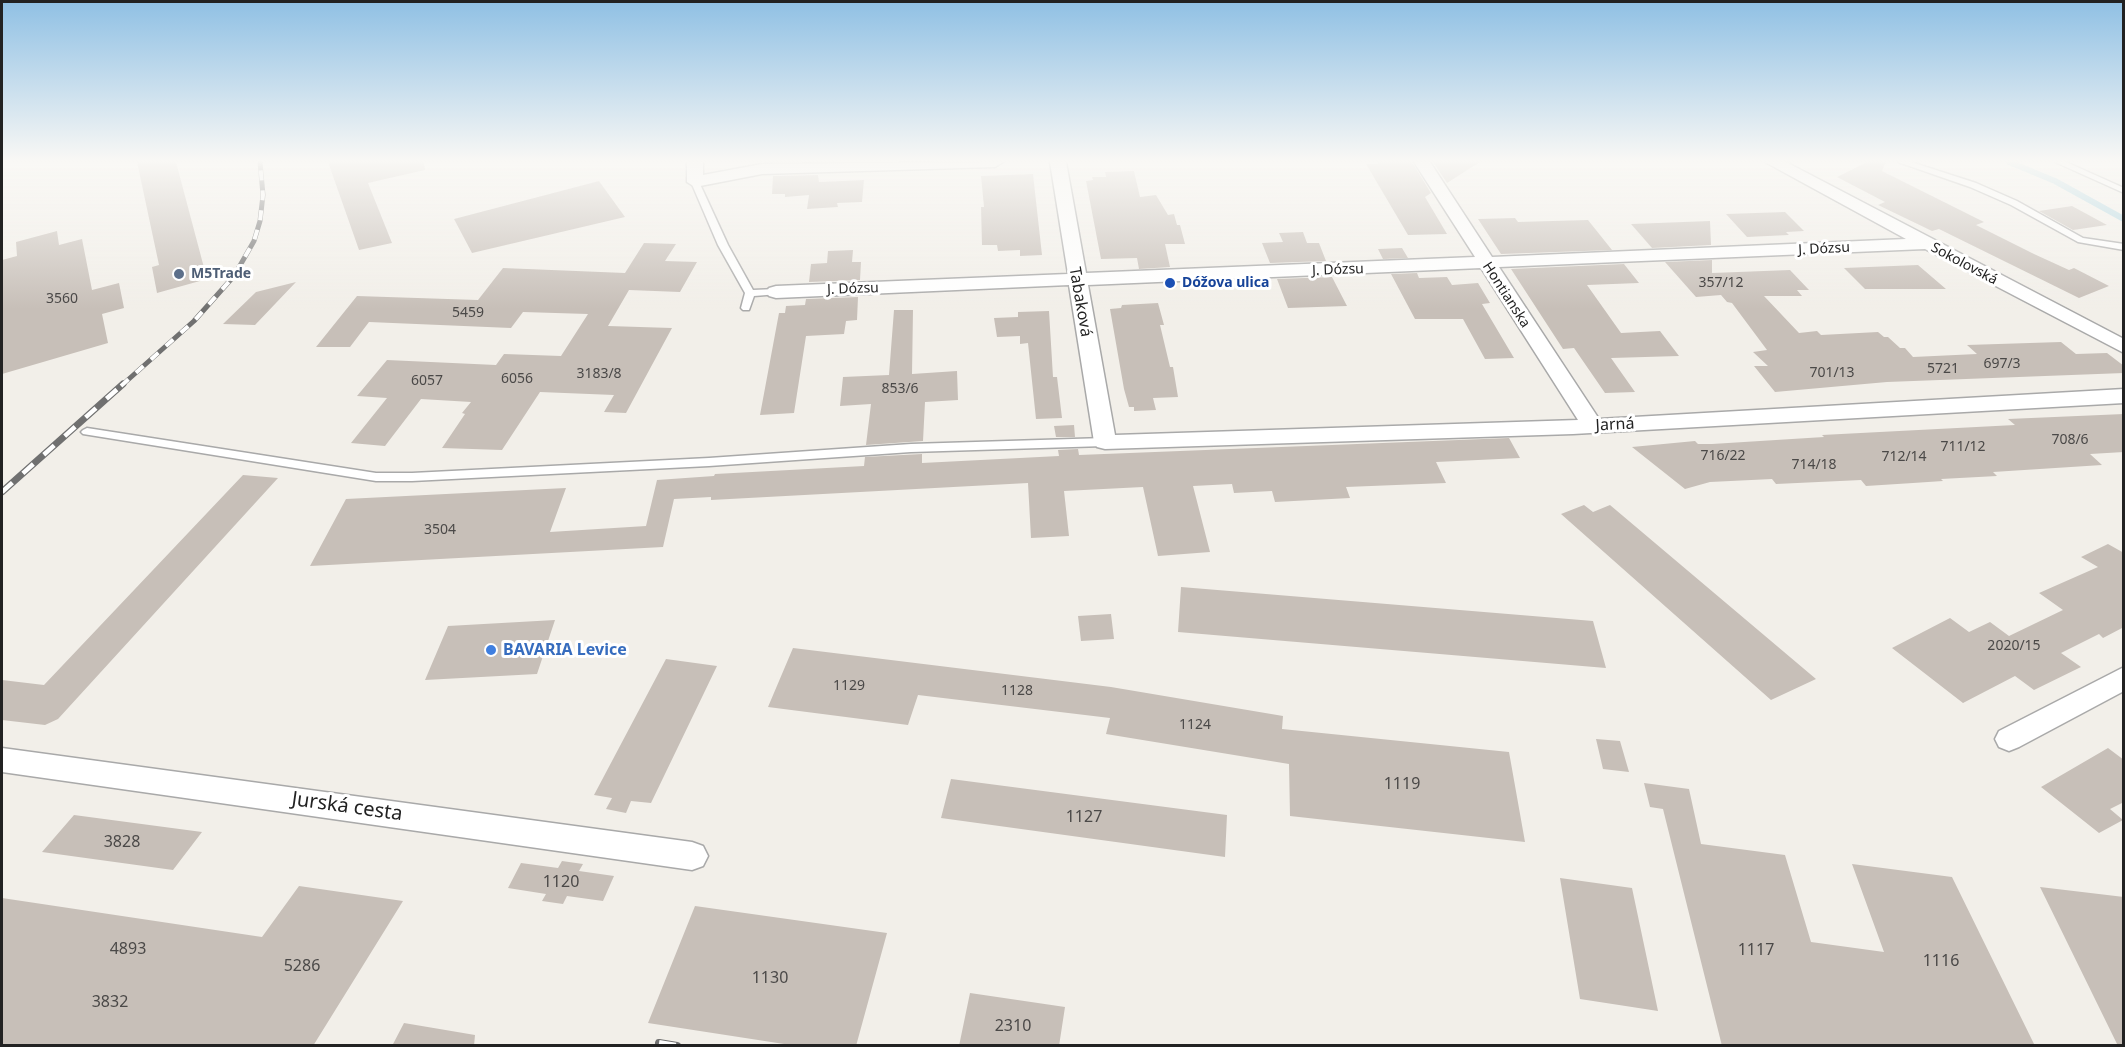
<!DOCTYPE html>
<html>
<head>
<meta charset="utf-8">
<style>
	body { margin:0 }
	#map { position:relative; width:2125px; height:1047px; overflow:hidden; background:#f2efe9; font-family:"Noto Sans",sans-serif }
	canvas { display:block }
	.frame { position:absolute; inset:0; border:3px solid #222; pointer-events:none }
</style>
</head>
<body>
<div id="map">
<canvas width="2125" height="1047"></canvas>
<div class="frame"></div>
</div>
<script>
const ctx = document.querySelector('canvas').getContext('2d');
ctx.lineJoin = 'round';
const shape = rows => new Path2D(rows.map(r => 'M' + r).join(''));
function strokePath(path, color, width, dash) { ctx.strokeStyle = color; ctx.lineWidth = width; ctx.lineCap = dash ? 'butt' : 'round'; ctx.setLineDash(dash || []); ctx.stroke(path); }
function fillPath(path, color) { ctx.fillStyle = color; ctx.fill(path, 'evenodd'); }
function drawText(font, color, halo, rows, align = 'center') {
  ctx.font = font + ' "Noto Sans",sans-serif'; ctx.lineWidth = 6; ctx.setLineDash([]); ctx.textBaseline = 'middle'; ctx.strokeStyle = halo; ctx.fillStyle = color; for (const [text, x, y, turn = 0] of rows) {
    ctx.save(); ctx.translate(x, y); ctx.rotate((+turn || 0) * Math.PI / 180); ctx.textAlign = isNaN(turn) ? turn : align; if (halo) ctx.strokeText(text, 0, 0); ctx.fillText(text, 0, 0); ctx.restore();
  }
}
strokePath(shape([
	[2009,162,2055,181,2124,219]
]), '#aad3df', 6);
fillPath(shape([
	[137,162,176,162,207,279,157,293,152,267,159,265],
	[328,162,424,162,425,170,368,183,392,243,359,250],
	[1377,162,1412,162,1431,193,1425,197,1447,234,1408,235,1366,164,1378,164],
	[1433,162,1480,162,1447,183],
	[1867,162,1886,162,1882,171,1984,222,1976,225,2034,254,2069,270,2074,268,2109,286,2079,298,1939,229,1932,231,1878,205,1885,202,1837,177],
	[1134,171,1140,197,1156,195,1168,215,1174,214,1177,225,1180,225,1185,244,1165,244,1170,267,1139,269,1137,258,1101,259,1086,181,1093,180,1092,177,1106,177,1105,172],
	[1033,174,1042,255,1020,256,1020,250,998,251,997,245,982,245,981,207,984,207,981,176],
	[818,175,819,182,864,180,862,202,837,203,838,207,807,209,809,195,785,197,785,194,772,194,773,176],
	[599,181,625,217,472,253,454,219],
	[2072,206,2107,225,2073,230,2039,211],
	[1785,212,1804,231,1786,232,1789,235,1747,237,1726,214],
	[1515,218,1518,222,1588,220,1612,250,1501,254,1478,219],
	[1710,221,1711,245,1652,248,1631,224],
	[57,231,59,245,82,239,92,290,119,283,124,308,102,314,108,343,2,374,2,260,17,256,16,242],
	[1303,232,1307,243,1319,243,1326,261,1270,263,1262,243,1283,242,1279,233],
	[644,243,676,244,665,261,697,262,680,292,629,290,608,326,672,328,626,413,604,412,614,395,540,392,502,450,442,448,465,414,462,413,471,402,421,399,385,446,351,443,387,398,357,396,387,360,496,365,504,354,561,356,588,314,523,312,511,328,369,322,350,347,316,347,357,296,478,300,503,268,625,273],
	[1402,248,1408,258,1383,259,1378,249],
	[853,250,852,262,861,262,860,280,809,282,811,264,827,263,828,251],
	[1712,260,1712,273,1790,270,1809,290,1797,290,1802,296,1764,296,1799,333,1817,331,1821,335,1878,332,1884,337,1888,337,1900,348,1905,348,1913,357,1977,354,1967,345,2061,342,2076,354,2107,353,2124,366,2124,373,1887,382,1775,392,1754,366,1768,366,1753,352,1767,350,1732,303,1727,302,1721,295,1696,297,1665,262],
	[1624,264,1639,283,1587,285,1621,333,1660,331,1679,356,1611,358,1635,392,1605,393,1574,348,1563,349,1511,269],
	[1918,265,1946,289,1865,289,1844,268],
	[1417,273,1419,278,1447,277,1452,285,1478,283,1490,303,1482,304,1514,358,1485,359,1463,319,1415,319,1391,274],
	[1332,277,1347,306,1288,308,1277,279],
	[296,282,255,325,223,324,256,292],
	[858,297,857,320,846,321,844,334,806,336,794,413,760,415,779,313,785,313,786,306,805,305,806,299],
	[1158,303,1164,325,1160,325,1170,367,1173,367,1178,397,1153,398,1156,410,1134,411,1134,407,1129,407,1124,389,1110,309,1121,308,1122,305],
	[894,310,913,310,912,374,957,371,958,400,925,402,923,441,866,445,871,404,840,406,843,377,889,375],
	[1049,311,1053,377,1057,377,1062,418,1036,419,1028,343,1020,344,1020,336,997,337,994,318,1018,317,1018,312],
	[2124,414,2124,452,2090,454,2102,465,1993,472,1997,476,1941,479,1943,481,1913,483,1866,486,1861,480,1776,484,1772,479,1710,482,1685,489,1632,447,1695,441,1698,444,1712,444,1824,437,1822,435,2015,425,2008,419],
	[1074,425,1075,437,1056,437,1054,426],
	[1509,438,1520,458,1436,462,1446,483,1346,487,1350,498,1275,502,1272,491,1234,493,1232,484,1193,486,1210,552,1158,556,1143,487,1064,491,1069,536,1031,538,1028,483,711,500,711,497,674,499,663,547,310,566,346,499,566,488,550,532,646,526,657,480,714,476,715,474,864,466,865,457,922,454,922,463,1059,456,1058,450,1078,449,1079,455],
	[243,475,278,478,58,719,45,725,2,720,2,680,44,685],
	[1584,505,1593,512,1610,505,1816,679,1771,700,1561,514],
	[2108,544,2124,553,2124,627,2103,638,2099,634,2061,653,2081,667,2034,690,2015,676,1963,703,1892,648,1950,618,1969,632,1990,622,2009,636,2063,610,2039,593,2098,567,2081,557],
	[1181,587,1593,621,1606,668,1178,632],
	[1111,614,1114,639,1081,641,1078,616],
	[555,620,537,674,425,680,448,626],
	[793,648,1111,687,1283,716,1282,729,1509,752,1525,842,1290,816,1289,764,1106,734,1110,718,918,695,908,725,768,707],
	[666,659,717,666,651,803,631,801,626,813,606,809,612,798,594,795],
	[1596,739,1620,741,1629,772,1603,769],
	[2108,748,2124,760,2124,802,2110,809,2123,820,2099,833,2041,787],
	[951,779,1227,815,1225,857,941,818],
	[1644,783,1689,789,1701,844,1785,855,1811,942,1884,952,1852,864,1952,877,2035,1046,1722,1046,1663,809,1650,807],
	[74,815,202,832,173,870,42,852],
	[562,861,583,864,579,871,614,876,603,901,567,896,563,904,542,901,546,894,508,888,521,863,558,868],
	[1560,878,1632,888,1658,1011,1580,999],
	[299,886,403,901,313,1046,2,1046,2,898,262,937],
	[2040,887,2124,897,2124,1046,2118,1046],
	[695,906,887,933,856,1046,797,1046,648,1023],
	[970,993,1065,1007,1059,1046,959,1046],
	[404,1023,475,1035,474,1046,392,1046]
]), '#c7bfb8');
const service = shape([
	[1898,162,1911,162,1976,183,2017,201,2083,238,2124,244,2124,250,2078,242,2011,205,1970,187,1898,162],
	[2055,162,2066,162,2124,188,2124,193,2055,162],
	[692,180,699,182,728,245,753,290,776,289,779,290,779,294,754,296,749,310,743,310,741,308,745,293,718,245,691,182,692,180],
	[87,428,376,473,412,473,709,458,911,444,1105,438,1111,442,1105,446,911,452,709,466,412,481,376,481,83,434,81,432,83,430,87,428]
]);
const minor = shape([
	[687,162,703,162,703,175,762,164,1003,162,995,167,762,174,695,187,687,182,687,162],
	[1050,162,1066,162,1086,273,1475,257,1414,162,1430,162,1492,257,1906,239,1765,162,1786,162,2124,339,2124,353,1925,249,1499,267,1599,419,2124,389,2124,403,1573,434,1105,449,1097,447,1094,442,1069,285,776,298,769,296,766,292,769,288,776,286,1068,274,1050,162],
	[1481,268,1578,420,1115,435,1088,285,1481,268],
	[2124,667,2124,691,2019,747,2009,751,1999,747,1995,739,1999,731,2124,667],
	[2,748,692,842,703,846,708,856,703,866,692,870,2,772,2,748]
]);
strokePath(service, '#a9a9a9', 3);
strokePath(minor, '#a9a9a9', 3);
fillPath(service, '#fff');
fillPath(minor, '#fff');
const railFar2 = shape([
	[121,386,194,321,234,276,254,241,260,221,263,195,260,162]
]);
const railFar1 = shape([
	[2,492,123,384]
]);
const rail = shape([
	[659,1043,677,1046]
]);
strokePath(railFar2, '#707070', 5);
strokePath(railFar1, '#707070', 7);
strokePath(rail, '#707070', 8);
strokePath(railFar2, '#fff', 4, [10]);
strokePath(railFar1, '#fff', 4.5, [14]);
strokePath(rail, '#fff', 6, [17]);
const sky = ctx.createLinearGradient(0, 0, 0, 309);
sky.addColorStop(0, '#8fc0e4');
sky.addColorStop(0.52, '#f9f8f5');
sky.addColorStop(1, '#f9f8f500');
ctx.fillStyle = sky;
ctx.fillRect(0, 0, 2125, 309);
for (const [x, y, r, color] of [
	[179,274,6,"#5c6f8a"],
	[1170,283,6,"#1a4fb4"],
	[491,650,6,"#3f7fe0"]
]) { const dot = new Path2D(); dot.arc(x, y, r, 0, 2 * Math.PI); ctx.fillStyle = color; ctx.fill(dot); strokePath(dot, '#fff', 2); }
drawText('14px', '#222', '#fff', [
	["J. Dózsu",1824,249,-3],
	["Sokolovská",1964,264,28],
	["J. Dózsu",1338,270,-2],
	["J. Dózsu",853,289,-2],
	["Hontianska",1506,295,57]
]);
drawText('bold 14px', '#4e5e75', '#fff', [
	["M5Trade",191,274]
], 'left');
drawText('bold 14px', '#164399', '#fff', [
	["Dóžova ulica",1182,283]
], 'left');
drawText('14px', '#4b4948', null, [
	["357/12",1721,283],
	["3560",62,299],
	["5459",468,313],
	["697/3",2002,364],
	["5721",1943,369],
	["701/13",1832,373],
	["3183/8",599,374],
	["6056",517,379],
	["6057",427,381],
	["853/6",900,389],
	["708/6",2070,440],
	["711/12",1963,447],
	["716/22",1723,456],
	["712/14",1904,457],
	["714/18",1814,465],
	["3504",440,530],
	["2020/15",2014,646],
	["1129",849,686],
	["1128",1017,691],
	["1124",1195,725]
]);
drawText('16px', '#222', '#fff', [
	["Tabaková",1080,302,80],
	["Jarná",1615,425,-3]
]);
drawText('bold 16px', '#366cbe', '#fff', [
	["BAVARIA Levice",503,650]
], 'left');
drawText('16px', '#4b4948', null, [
	["1119",1402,784],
	["1127",1084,817],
	["3828",122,842],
	["1120",561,882],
	["4893",128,949],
	["1117",1756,950],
	["1116",1941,961],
	["5286",302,966],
	["1130",770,978],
	["3832",110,1002],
	["2310",1013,1026]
]);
drawText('20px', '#222', '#fff', [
	["Jurská cesta",347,807,8]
]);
</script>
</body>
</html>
